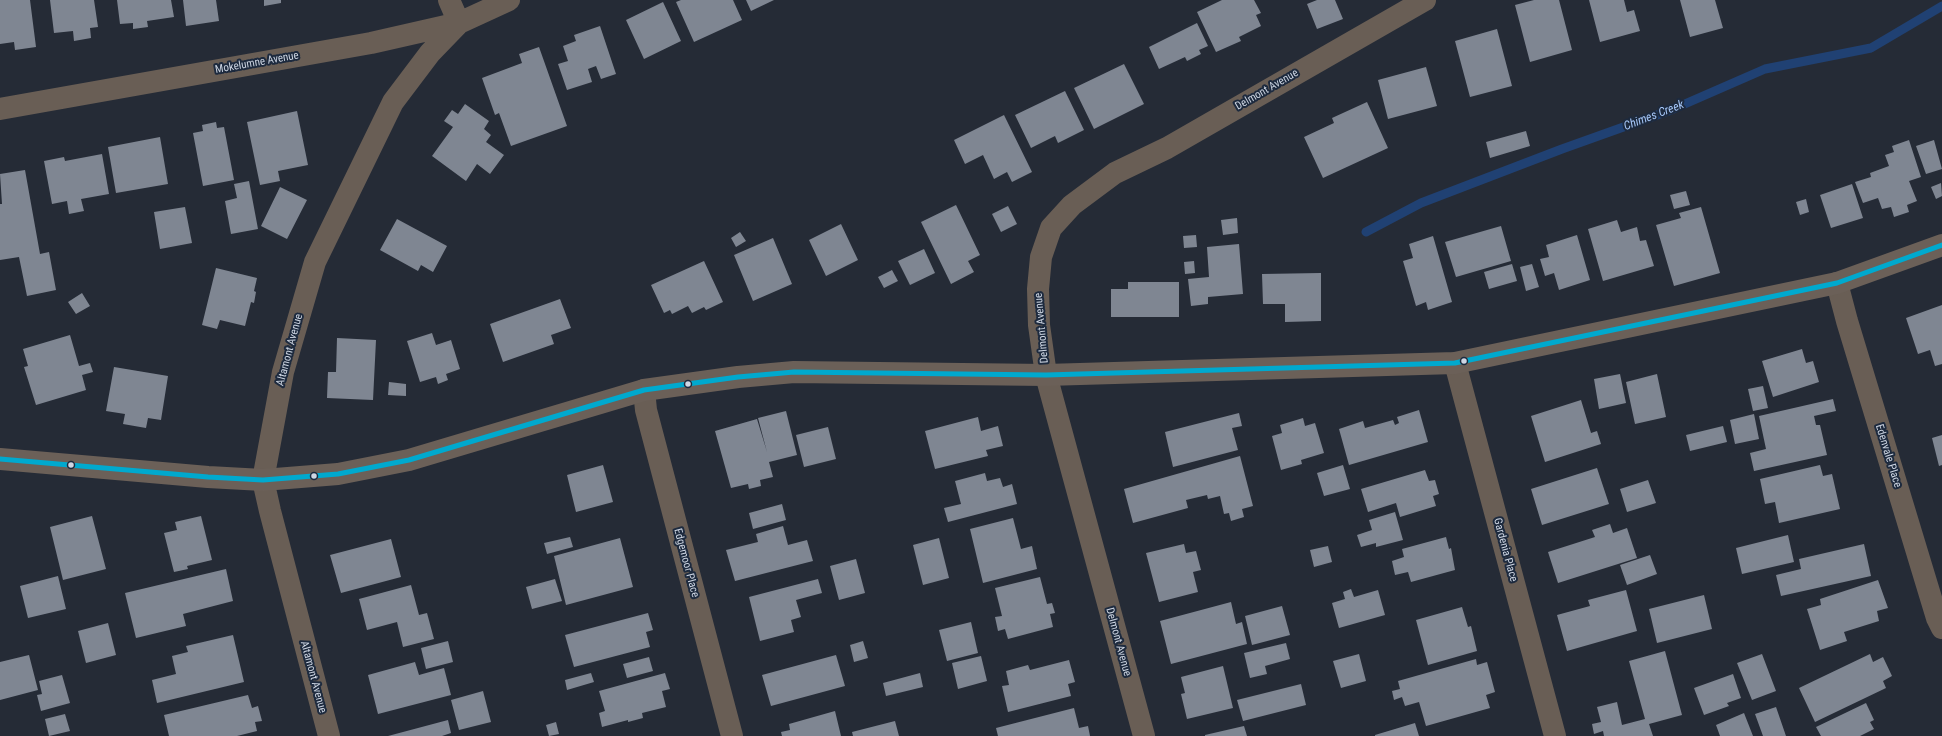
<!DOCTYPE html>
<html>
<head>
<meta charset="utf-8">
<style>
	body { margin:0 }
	canvas { display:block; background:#252b36 }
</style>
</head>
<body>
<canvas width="1942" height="736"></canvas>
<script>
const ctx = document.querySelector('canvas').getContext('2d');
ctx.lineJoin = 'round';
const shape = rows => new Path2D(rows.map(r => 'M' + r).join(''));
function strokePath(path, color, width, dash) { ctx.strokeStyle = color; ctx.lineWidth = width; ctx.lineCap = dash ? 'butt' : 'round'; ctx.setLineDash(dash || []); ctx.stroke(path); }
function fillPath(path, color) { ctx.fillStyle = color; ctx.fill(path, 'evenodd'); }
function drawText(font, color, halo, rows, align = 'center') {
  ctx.font = font + ' "Roboto Condensed",sans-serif'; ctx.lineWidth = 4; ctx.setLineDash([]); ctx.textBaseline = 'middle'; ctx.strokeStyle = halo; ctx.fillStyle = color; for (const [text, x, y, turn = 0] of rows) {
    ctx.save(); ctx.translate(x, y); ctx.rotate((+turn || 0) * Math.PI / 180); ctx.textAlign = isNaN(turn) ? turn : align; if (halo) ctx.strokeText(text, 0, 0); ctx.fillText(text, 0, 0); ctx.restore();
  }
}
strokePath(shape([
	[1366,232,1421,203,1562,149,1671,110,1765,69,1871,48,1942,6]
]), '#204173', 9);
fillPath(shape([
	[0,0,30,0,36,47,15,50,14,42,0,44],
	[50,0,94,0,98,27,90,28,91,38,74,41,73,31,54,33],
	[117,0,171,0,174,17,147,21,148,27,133,29,133,23,120,24],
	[183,0,216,0,219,21,186,26],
	[264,0,281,0,281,3,264,6],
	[681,0,733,0,742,20,694,42,676,2],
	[746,0,774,0,751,11],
	[1222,0,1254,0,1261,13,1256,15,1261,26,1239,37,1241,41,1216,52,1197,12],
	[1317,0,1335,0,1343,19,1317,29,1307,4],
	[1534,0,1559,0,1572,50,1530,62,1515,5],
	[1589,0,1624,0,1627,12,1634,10,1640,31,1600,42],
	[1680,0,1715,0,1723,28,1690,37],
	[663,2,681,41,644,59,626,20],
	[1197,23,1208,46,1199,50,1201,54,1187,61,1185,57,1159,69,1149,47],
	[600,26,616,74,601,79,596,66,588,69,592,82,567,90,558,64,568,61,563,46,576,41,574,35],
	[1497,29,1512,86,1470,97,1455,41],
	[539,47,567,126,511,146,499,113,495,115,482,78,522,63,519,54],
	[1124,64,1144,104,1094,129,1074,88],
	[1426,67,1437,106,1388,119,1378,80],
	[1065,91,1084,130,1058,143,1055,136,1031,148,1015,115],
	[1367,102,1388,148,1323,178,1304,137,1334,123,1332,118],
	[465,104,489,121,484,129,491,135,486,142,504,155,490,174,477,164,466,181,432,156,453,127,444,121,452,110,458,114],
	[297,111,308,165,278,171,280,181,260,185,247,122],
	[1004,115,1032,172,1012,182,1007,172,994,179,983,155,965,164,954,140],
	[216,122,217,128,224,127,234,180,203,186,193,133,203,131,202,125],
	[1526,131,1530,146,1490,158,1486,142],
	[160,137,168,184,116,193,108,147],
	[1909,140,1921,177,1909,181,1917,201,1907,205,1909,212,1894,217,1891,207,1882,209,1878,198,1863,203,1855,182,1871,177,1870,173,1889,166,1885,155,1894,152,1892,146],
	[1934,140,1942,169,1926,174,1916,146],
	[102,154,109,194,81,199,84,211,69,214,67,201,52,204,44,161,64,157,65,161],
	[25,170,40,254,49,252,56,290,27,296,19,257,0,260,0,204,2,204,0,174],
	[249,181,258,229,231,234,225,201,237,198,234,184],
	[1941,183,1942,196,1936,199,1931,187],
	[1852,184,1863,218,1831,228,1820,195],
	[280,187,307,200,287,239,261,226],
	[1686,191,1690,205,1674,209,1670,195],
	[1806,199,1809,212,1800,215,1796,202],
	[956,205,980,255,968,261,974,272,951,284,921,222],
	[1008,206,1017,224,1001,232,992,214],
	[185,207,192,243,160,249,154,212],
	[1701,207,1720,273,1674,286,1656,225,1681,218,1679,213],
	[1237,218,1238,233,1223,235,1221,220],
	[397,219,447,246,433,272,421,265,418,271,380,250],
	[1617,220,1621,232,1637,227,1640,241,1646,240,1654,266,1603,281,1588,229],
	[841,224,858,260,826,276,809,240],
	[1501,226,1511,261,1456,277,1445,242],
	[740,232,746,241,736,247,731,238],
	[1196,235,1197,247,1184,248,1183,236],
	[1577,235,1590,280,1559,290,1554,273,1545,276,1540,259,1549,257,1546,245],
	[1433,236,1452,302,1428,310,1426,302,1416,306,1403,261,1413,258,1409,244],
	[773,238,792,284,753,301,734,255],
	[1239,244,1243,294,1208,297,1208,304,1191,306,1188,279,1209,277,1207,247],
	[924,249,935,273,910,285,898,261],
	[704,261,723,302,706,310,704,307,692,313,688,306,672,314,670,310,664,313,651,285],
	[1194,261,1195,273,1185,274,1184,262],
	[1512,264,1517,281,1489,289,1484,272],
	[1532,264,1539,287,1526,291,1520,267],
	[216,268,257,278,254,291,256,292,254,303,251,302,245,326,220,320,217,329,202,325],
	[892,270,898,281,884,288,878,277],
	[1321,273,1321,321,1285,322,1285,304,1263,304,1262,274],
	[1128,282,1179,282,1179,317,1111,317,1111,289,1128,289],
	[82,293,90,306,76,314,68,302],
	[560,299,571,328,551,335,554,344,503,362,490,324],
	[1942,305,1942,364,1935,366,1930,350,1918,354,1906,318],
	[432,333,436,345,451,340,460,369,446,374,448,380,438,384,436,377,420,382,407,341],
	[70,335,79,366,90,363,93,372,82,375,86,390,36,405,24,367,28,366,23,349],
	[337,338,376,340,373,400,327,398,328,372,336,372],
	[1802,349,1806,363,1813,361,1819,382,1773,397,1762,361],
	[114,367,168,376,161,420,148,418,146,428,123,424,125,414,106,411],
	[1620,374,1626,403,1599,409,1594,379],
	[1657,374,1666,417,1635,424,1626,382],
	[389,382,406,384,406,396,388,395],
	[1763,386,1768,408,1753,411,1748,389],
	[1833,399,1836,411,1814,416,1816,425,1820,425,1827,455,1754,471,1750,453,1766,449,1759,416],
	[1581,400,1591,433,1597,431,1601,444,1545,462,1531,416],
	[1419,410,1428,442,1349,465,1339,429,1363,421,1365,428,1393,420,1395,425,1399,423,1397,417],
	[786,411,797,455,769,462,773,477,760,480,761,486,749,489,748,484,731,488,715,431,757,419,767,452,758,418],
	[1239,413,1242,426,1232,428,1238,450,1173,467,1165,432],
	[1754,414,1759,439,1735,444,1730,420],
	[978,417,981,431,998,426,1003,446,986,450,988,456,935,469,925,431],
	[1303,418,1305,426,1315,423,1324,453,1301,460,1302,464,1281,470,1272,436,1282,433,1280,425],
	[1723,426,1727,442,1690,451,1686,435],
	[828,427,836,459,804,467,796,435],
	[1942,435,1942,465,1939,466,1932,438],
	[1240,456,1253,506,1242,509,1244,517,1231,521,1229,513,1224,514,1220,496,1208,499,1207,495,1186,500,1188,508,1133,523,1124,489],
	[603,465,613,502,576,512,567,475],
	[1343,465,1350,489,1324,496,1317,473],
	[1820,465,1823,476,1832,474,1840,509,1779,523,1775,502,1765,504,1760,479],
	[1597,468,1609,504,1542,525,1531,489],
	[1425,470,1429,481,1435,480,1439,494,1433,496,1436,506,1400,517,1396,503,1368,512,1361,489],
	[985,473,987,481,1000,478,1003,487,1012,484,1017,504,948,522,944,508,961,504,955,481],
	[1648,480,1656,503,1627,512,1620,489],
	[782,504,786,520,753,529,749,513],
	[1395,512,1403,540,1376,547,1376,543,1361,547,1357,535,1372,530,1369,520],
	[92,516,106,569,63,580,50,527],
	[201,516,212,560,187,566,188,569,174,572,164,533,177,530,175,522],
	[1013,518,1021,549,1032,546,1037,569,983,583,970,529],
	[1610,524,1613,533,1627,528,1637,558,1558,583,1548,552,1595,537,1592,530],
	[783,526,788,545,807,540,813,561,735,581,726,550,758,542,756,534],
	[1788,535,1794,562,1742,574,1736,548],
	[570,537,573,547,547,554,544,543],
	[1446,537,1449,549,1451,548,1455,570,1411,582,1408,572,1395,575,1392,561,1404,557,1402,549],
	[620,538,633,587,566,605,554,556],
	[939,538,949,578,923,585,913,545],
	[391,539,401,577,341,593,330,555],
	[1184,544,1186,553,1196,551,1201,570,1193,572,1198,592,1159,602,1146,553],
	[1864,544,1871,576,1781,596,1776,575,1801,569,1799,559],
	[1328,546,1332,562,1314,567,1310,550],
	[1650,555,1657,574,1627,585,1620,565],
	[856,559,865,593,839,600,830,566],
	[226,569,233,601,183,614,186,626,136,638,125,593],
	[58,576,66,609,28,618,20,586],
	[1040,577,1047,604,1052,603,1055,613,1050,614,1053,627,1008,639,1005,629,998,631,995,617,1002,616,995,588],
	[555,579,562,601,532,609,526,587],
	[818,579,822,593,796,600,801,617,791,620,794,632,760,641,749,597],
	[1878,580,1888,608,1877,611,1879,621,1844,632,1847,641,1820,650,1807,609,1821,605,1820,599],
	[411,585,419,615,427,613,434,639,403,647,397,622,367,630,359,599],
	[1351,589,1354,597,1378,590,1385,615,1339,628,1332,603,1345,599,1343,592],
	[1626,590,1637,631,1567,651,1557,615,1590,606,1588,600],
	[1704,595,1712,629,1657,643,1649,609],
	[1231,602,1236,624,1242,622,1247,644,1171,664,1160,621],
	[1282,606,1290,635,1252,645,1245,616],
	[1462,607,1468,627,1471,626,1477,651,1428,665,1416,620],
	[648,613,653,630,646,632,650,647,574,667,565,635],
	[971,622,978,653,947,661,939,630],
	[108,623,116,655,86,663,78,631],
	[233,635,244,682,157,703,152,680,176,674,172,656,188,652,186,646],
	[448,641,453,662,426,669,421,648],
	[863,641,868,658,854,662,850,645],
	[1286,643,1290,659,1265,666,1267,674,1250,678,1244,653],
	[1665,651,1682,715,1649,724,1653,736,1604,736,1603,731,1594,734,1592,724,1601,722,1597,707,1617,702,1622,725,1645,719,1629,661],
	[1359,654,1366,681,1341,688,1333,661],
	[1762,654,1776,691,1752,700,1737,663],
	[1870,654,1873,662,1883,657,1892,676,1883,681,1886,688,1815,722,1799,688],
	[29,655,38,690,0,700,0,662],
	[836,655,845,686,771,706,762,675],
	[981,656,987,681,958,689,952,663],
	[649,657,653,671,627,678,623,664],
	[1476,659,1477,665,1487,662,1495,692,1486,695,1490,708,1426,726,1419,702,1405,706,1402,697,1394,700,1392,691,1400,689,1398,681],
	[1069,660,1075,682,1068,684,1071,696,1008,712,1002,686,1009,685,1006,671,1028,665,1030,670],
	[415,662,419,675,444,668,451,695,378,714,368,675],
	[1223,666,1233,708,1187,719,1181,694,1185,693,1181,677],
	[591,673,594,682,567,690,565,680],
	[665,673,670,689,662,691,666,707,642,713,643,718,628,722,628,720,602,727,599,713,605,711,599,691],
	[920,673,923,687,886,696,883,683],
	[1733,674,1741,698,1727,703,1729,706,1704,715,1694,688],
	[62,675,70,703,41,711,37,695,42,694,39,681],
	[1301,684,1306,705,1243,721,1237,700],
	[483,691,491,722,459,730,451,700],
	[248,695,252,708,258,706,262,721,255,722,257,731,237,736,169,736,164,715],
	[1866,703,1874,720,1870,722,1874,729,1860,736,1821,736,1816,727],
	[1776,707,1786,736,1763,736,1755,714],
	[1074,708,1079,728,1088,726,1090,736,998,736,996,728],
	[835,711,841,736,782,736,781,732,790,730,789,724],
	[1744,713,1753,736,1720,736,1716,725],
	[65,714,70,731,49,736,45,719],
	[448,720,451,733,442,736,388,736],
	[895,721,899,736,853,736,852,732],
	[556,722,559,734,549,736,546,725],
	[1415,723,1419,736,1375,736,1375,735],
	[1244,726,1247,736,1205,736,1205,735]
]), '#7f8692');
strokePath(shape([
	[0,109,371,43,459,23,509,0],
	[1837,283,1847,321,1937,618,1942,628],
	[1455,363,1555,736],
	[644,390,646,410,732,736],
	[329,736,270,511,263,480,283,372,315,262,393,102,430,53,459,23,449,0],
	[1144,736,1046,375,1039,325,1038,289,1041,257,1051,228,1072,205,1115,173,1167,148,1425,0]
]), '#695e55', 22);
strokePath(shape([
	[0,459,208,477,263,480,338,474,409,460,644,390,738,377,794,372,1046,375,1455,363,1837,283,1942,245]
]), '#6b6058', 22);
strokePath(shape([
	[0,459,208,477,263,480,338,474,409,460,644,390,738,377,794,372,1046,375,1455,363,1837,283,1942,245]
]), '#00a9ce', 5);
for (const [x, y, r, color] of [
	[1464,361,3.5,"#ced6e3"],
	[688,384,3.5,"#ced6e3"],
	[71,465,3.5,"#ced6e3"],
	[314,476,3.5,"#ced6e3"]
]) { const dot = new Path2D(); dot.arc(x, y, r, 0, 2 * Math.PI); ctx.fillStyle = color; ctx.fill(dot); strokePath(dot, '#1d2a3e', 1.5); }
drawText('11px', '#ced6e3', '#1d2a3e', [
	["Mokelumne Avenue",257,63,-10],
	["Delmont Avenue",1267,90,-30],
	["Delmont Avenue",1042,328,-95],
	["Altamont Avenue",290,350,-75],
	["Edenvale Place",1888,456,73],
	["Gardenia Place",1505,550,75],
	["Edgemoor Place",686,563,75],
	["Delmont Avenue",1118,642,75],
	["Altamont Avenue",313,677,75]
]);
drawText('italic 12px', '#a6c7f8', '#1d2a3e', [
	["Chimes Creek",1654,116,-21]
]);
</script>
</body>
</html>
